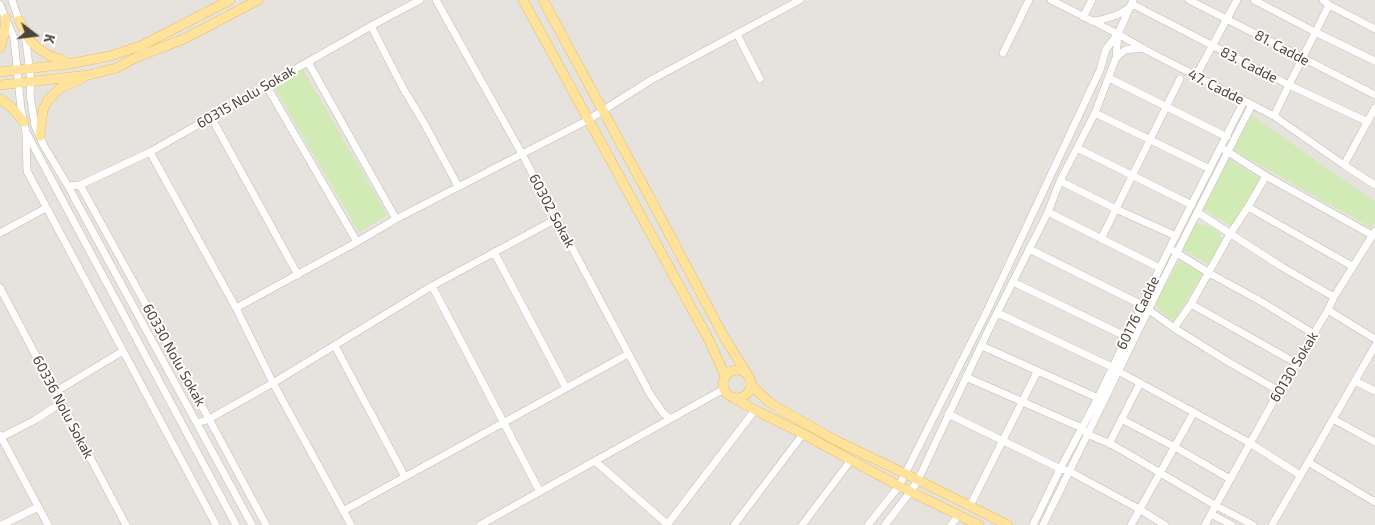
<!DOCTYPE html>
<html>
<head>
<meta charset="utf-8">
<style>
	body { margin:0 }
	#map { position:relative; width:1375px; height:525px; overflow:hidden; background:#f6f3ec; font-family:"Exo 2",sans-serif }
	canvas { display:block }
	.north { position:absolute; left:10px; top:10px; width:50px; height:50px; -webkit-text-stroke:4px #fff; paint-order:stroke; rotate:105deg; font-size:14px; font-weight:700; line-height:20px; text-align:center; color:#4b4439 }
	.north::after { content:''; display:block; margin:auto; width:18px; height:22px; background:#4b4439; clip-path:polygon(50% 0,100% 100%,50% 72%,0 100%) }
</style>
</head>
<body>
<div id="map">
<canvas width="1375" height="525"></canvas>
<div class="north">K</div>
</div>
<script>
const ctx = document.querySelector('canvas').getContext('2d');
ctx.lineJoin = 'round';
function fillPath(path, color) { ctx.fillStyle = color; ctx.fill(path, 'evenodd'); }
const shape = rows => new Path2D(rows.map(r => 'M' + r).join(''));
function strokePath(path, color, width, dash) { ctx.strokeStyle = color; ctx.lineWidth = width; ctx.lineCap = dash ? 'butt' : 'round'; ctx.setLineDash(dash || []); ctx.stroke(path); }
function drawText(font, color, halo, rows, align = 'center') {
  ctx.font = font + ' "Exo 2",sans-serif'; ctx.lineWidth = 4; ctx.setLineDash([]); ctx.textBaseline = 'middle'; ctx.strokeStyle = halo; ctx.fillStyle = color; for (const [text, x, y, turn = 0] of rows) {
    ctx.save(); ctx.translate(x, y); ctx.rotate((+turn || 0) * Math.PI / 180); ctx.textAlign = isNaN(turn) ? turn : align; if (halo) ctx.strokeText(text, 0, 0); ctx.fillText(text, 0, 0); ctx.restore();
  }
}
fillPath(shape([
	[0,0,1375,0,1375,525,0,525]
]), '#e6e2dd');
fillPath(shape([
	[302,68,387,215,359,232,273,85],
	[1251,115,1375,202,1375,223,1372,228,1233,150],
	[1229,159,1261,179,1233,227,1202,208],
	[1195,223,1213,228,1218,232,1223,241,1209,265,1183,249],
	[1179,261,1203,274,1174,321,1162,314,1156,302]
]), '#d2eab5');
const minor = shape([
	[12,0,20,24],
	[436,0,522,154,650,394,663,413,670,419],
	[1051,0,1118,34,1142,48,1274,116,1344,165,1375,185],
	[1189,0,1375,95],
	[1254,0,1315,32,1375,61],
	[1323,0,1329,5,1375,29],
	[1132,4,1289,85,1368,122],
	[0,5,14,38,21,109,26,132,236,525],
	[1083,17,1092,0],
	[1092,21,1101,20,1117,15,1131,7],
	[371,26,403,88,424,123,458,186],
	[23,34,26,41,31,82,30,95,35,126,44,146,68,186,252,525],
	[737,34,760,79],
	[1003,53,1029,0],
	[1116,58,1125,50,1142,48],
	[308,62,396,219],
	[1196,76,1237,0],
	[1109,78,1227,137],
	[266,85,357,242],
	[1289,85,1329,5],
	[1095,113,1210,169],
	[1274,116,1289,85],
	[211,117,298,275],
	[26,135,27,171,216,525],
	[1077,148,1192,205],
	[1225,150,1266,176,1372,235],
	[150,152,236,308,273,383,351,525],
	[1344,165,1375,108],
	[1060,181,1116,209,1176,236],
	[80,185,209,419,266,525],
	[68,186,80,185,150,152,371,26,420,0],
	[1248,207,1352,266],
	[1048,212,1160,268],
	[1197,212,1282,267,1334,297],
	[0,233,46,208],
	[1101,239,1180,79],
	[1029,249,1142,305,1174,328,1227,361,1279,391],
	[1174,251,1209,273,1262,302,1314,334],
	[494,252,566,388],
	[1013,282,1127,337],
	[432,286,540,492],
	[0,288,126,525],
	[1191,304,1296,363],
	[236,308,357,242,396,219,588,120,651,80,800,0],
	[1328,310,1375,339],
	[998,313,1112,367,1118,371,1250,443,1300,475],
	[1174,328,1191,304,1230,234,1248,207,1266,176],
	[335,346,405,477],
	[982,346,1098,398],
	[966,377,1082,428,1087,434,1113,445,1213,504,1253,525],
	[1355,381,1375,391],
	[55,392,123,351],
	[948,414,1061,469,1069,471,1139,509,1165,525],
	[1121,419,1175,447,1230,479],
	[1333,419,1375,442],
	[197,423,209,419,273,383,432,286,556,219],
	[0,435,48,525],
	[0,438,35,420,61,403],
	[1109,444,1140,383],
	[595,461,668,525],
	[1308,462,1375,502],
	[970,506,1037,372],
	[343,511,628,354],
	[1211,514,1232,525],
	[2,525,38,507],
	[480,525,724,389],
	[667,525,755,410],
	[734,525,803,434],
	[802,525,851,460],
	[868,525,899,486,988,309,1100,70,1106,49,1118,34,1133,0],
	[885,525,911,491,918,480,988,331,1048,212,1060,181,1095,113,1116,58,1118,34],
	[951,525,959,515],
	[1033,525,1060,469,1098,398,1169,249,1244,101],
	[1043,525,1168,270,1242,124,1252,105],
	[1131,525,1194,412],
	[1205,525,1279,391,1328,310,1334,297,1375,231],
	[1272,525,1375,346]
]);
const major = shape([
	[523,0,710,342,725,376],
	[543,0,648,194,724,337,746,372],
	[19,20,30,41,39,49,50,56,61,59,68,64],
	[0,48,4,35,6,18],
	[0,72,68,64,110,56,143,45,230,0],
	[0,85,89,75,116,68,137,57,184,39,258,0],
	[0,99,11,107,24,122],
	[40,136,43,110,48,100,60,88,81,79],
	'723 384a14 14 0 1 1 28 0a14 14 0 1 1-28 0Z',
	[751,385,768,401,778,408,835,440,918,480,1008,525],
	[734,398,755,410,803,434,899,486,979,525]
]);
strokePath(minor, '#c2bbae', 8);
strokePath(major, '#e6c16a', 10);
strokePath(minor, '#fff', 7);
strokePath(major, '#ffe39c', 9);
drawText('14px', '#4b4439', '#fff', [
	["81. Cadde",1282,48,28],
	["83. Cadde",1249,65,27],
	["47. Cadde",1216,87,27],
	["60315 Nolu Sokak",246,97,-30],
	["60302 Sokak",552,211,62],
	["60176 Cadde",1138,313,-64],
	["60330 Nolu Sokak",174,355,61],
	["60130 Sokak",1294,367,-59],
	["60336 Nolu Sokak",63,407,62]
]);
</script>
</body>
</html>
